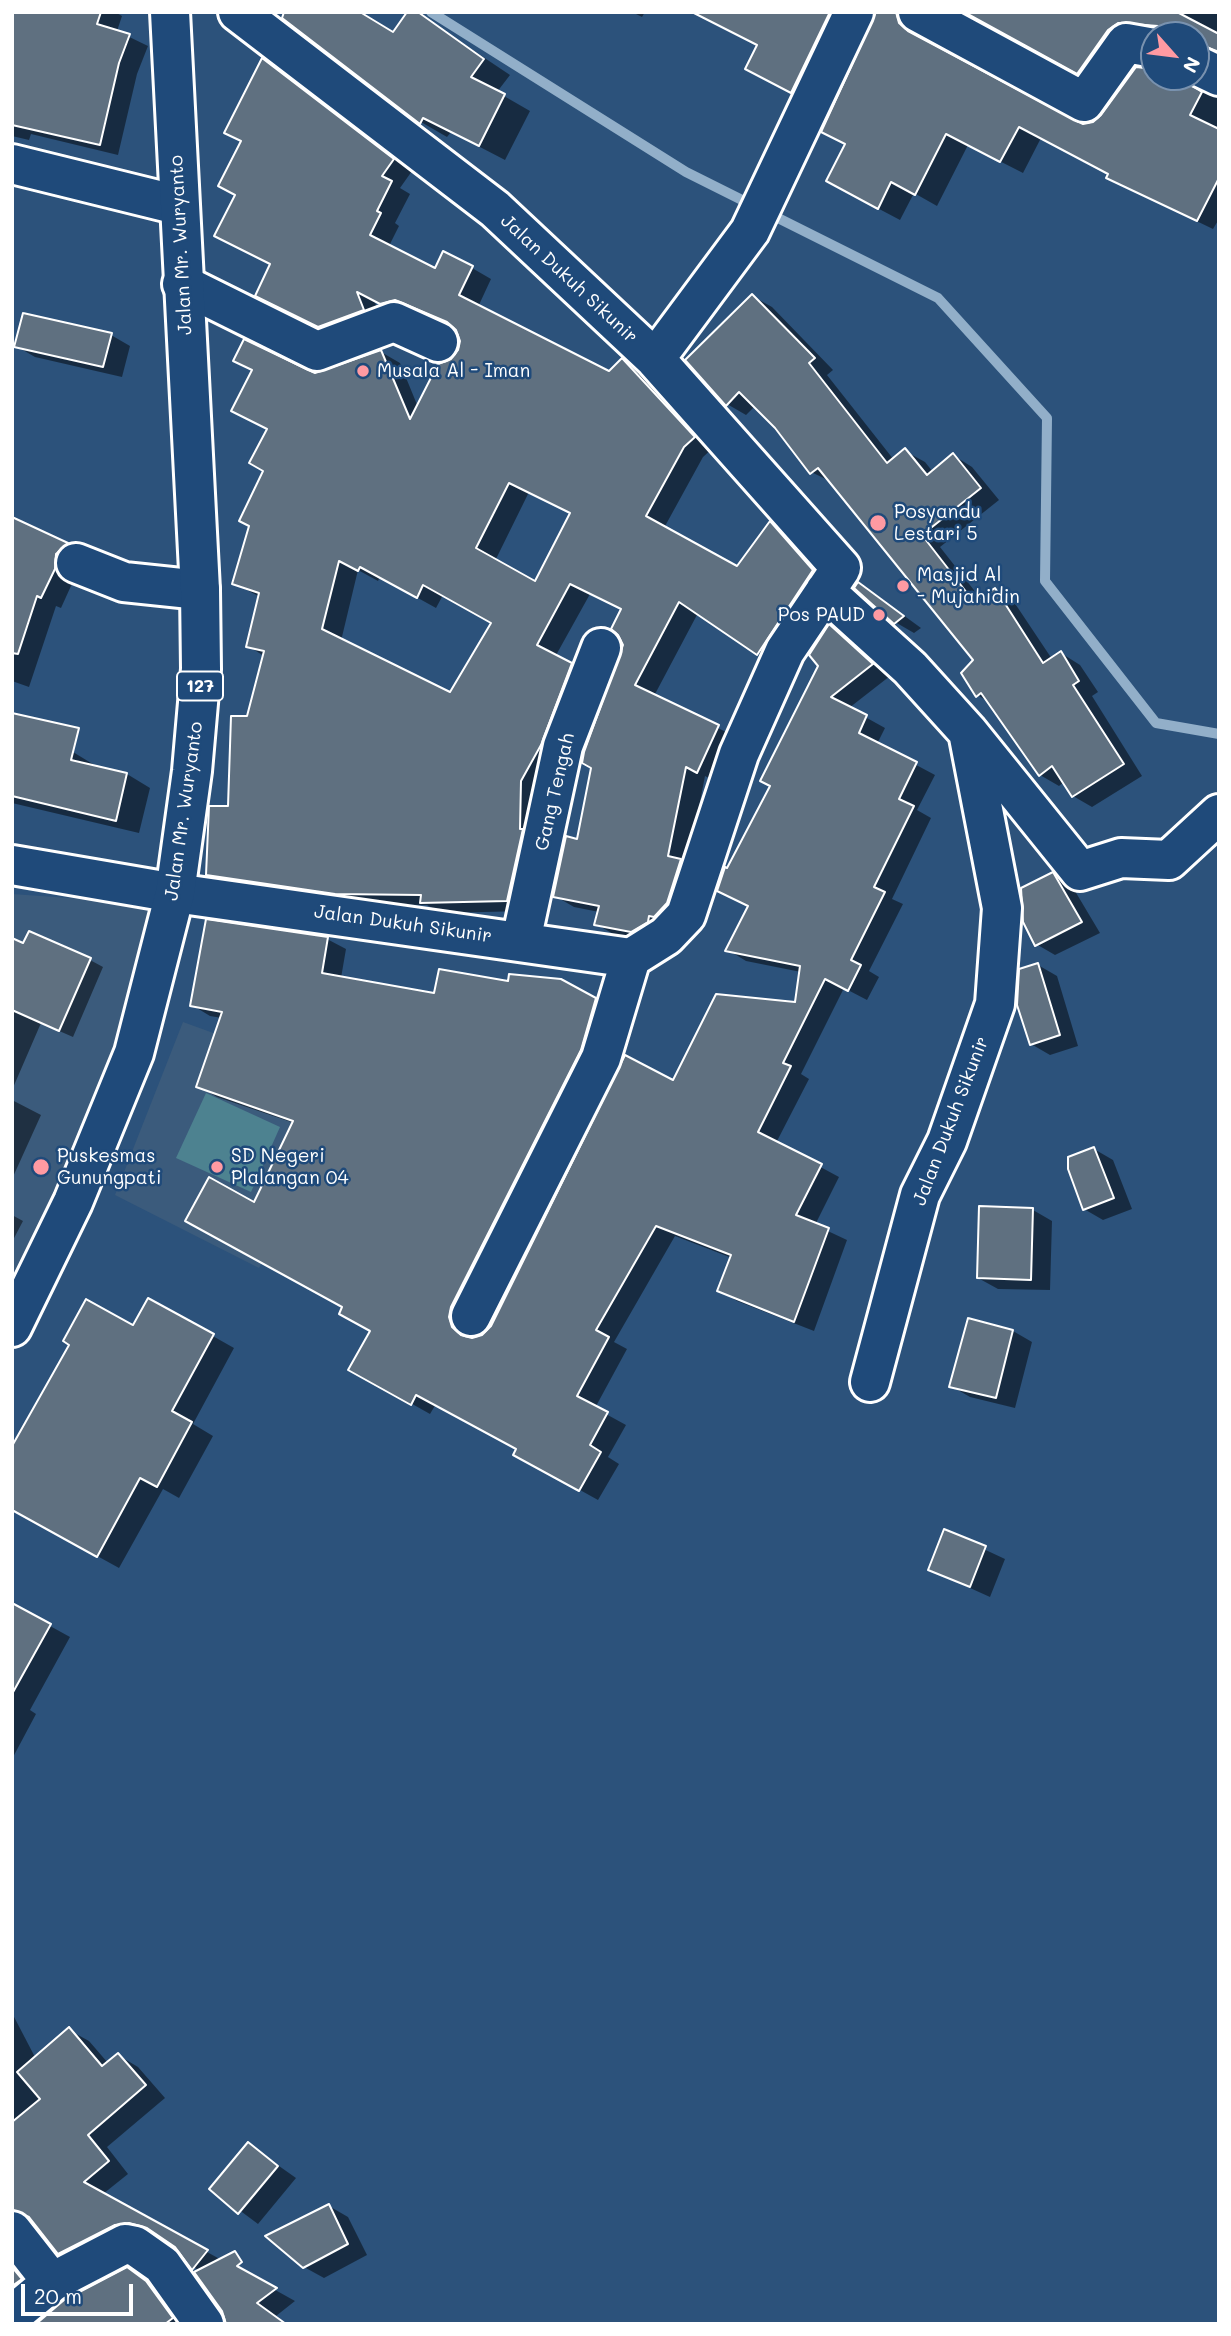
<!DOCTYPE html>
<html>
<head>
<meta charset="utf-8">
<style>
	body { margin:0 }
	#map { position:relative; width:1231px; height:2336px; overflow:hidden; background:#2c527b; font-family:Mali,sans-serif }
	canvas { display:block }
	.frame { position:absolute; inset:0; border:14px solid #fff; pointer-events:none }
	.north { position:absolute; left:1140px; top:21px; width:70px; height:70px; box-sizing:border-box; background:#1f4a7a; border:2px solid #7992af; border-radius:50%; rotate:118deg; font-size:19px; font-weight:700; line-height:28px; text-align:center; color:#fff }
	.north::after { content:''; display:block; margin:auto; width:24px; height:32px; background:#ff9aa2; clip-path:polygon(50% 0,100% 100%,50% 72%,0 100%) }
	.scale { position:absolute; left:21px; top:2284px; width:112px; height:32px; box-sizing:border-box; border:4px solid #fff; border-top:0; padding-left:9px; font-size:21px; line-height:24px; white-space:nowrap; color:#fff; -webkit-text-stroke:5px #1f4a7a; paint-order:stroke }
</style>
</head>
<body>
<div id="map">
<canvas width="1231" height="2336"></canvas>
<div class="frame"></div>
<div class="north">N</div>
<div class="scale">20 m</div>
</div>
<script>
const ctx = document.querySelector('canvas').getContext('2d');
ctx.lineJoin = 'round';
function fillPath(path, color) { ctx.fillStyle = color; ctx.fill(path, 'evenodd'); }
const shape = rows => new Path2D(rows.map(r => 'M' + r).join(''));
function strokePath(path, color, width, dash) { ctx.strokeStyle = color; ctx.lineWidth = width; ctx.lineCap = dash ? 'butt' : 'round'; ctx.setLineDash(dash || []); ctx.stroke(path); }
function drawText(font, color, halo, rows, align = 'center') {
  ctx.font = font + ' Mali,sans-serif'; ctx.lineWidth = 5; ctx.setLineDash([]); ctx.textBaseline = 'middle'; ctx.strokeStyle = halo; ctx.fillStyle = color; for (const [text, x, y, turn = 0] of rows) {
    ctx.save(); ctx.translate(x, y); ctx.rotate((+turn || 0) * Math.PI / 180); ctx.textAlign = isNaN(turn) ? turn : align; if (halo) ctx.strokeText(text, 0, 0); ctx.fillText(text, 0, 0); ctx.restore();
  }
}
fillPath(shape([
	[12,894,155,904,126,1045,12,1288],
	[183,1022,307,1067,287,1218,259,1268,115,1195]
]), '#3b5b7c');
fillPath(shape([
	[206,1093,280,1127,251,1192,176,1158]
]), '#4d8290');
fillPath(shape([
	[12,12,115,12,122,16,117,31,148,46,137,74,118,155,31,134,29,140,12,136],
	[416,12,510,75,497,92,530,111,505,160,451,132,447,137,421,122,394,34],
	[632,12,645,12,642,17],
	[877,12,922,12,917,27,921,38,1085,126,1103,116,1154,70,1154,77,1196,77,1199,91,1219,99,1219,219,1213,229,1130,189,1110,174,1041,138,1023,173,968,145,937,206,914,193,900,220,849,193,847,144],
	[967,12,1219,12,1219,55,1196,77,1196,35,1161,35,1100,85],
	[827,17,849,29,813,104,769,81,759,46],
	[262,60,281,71,412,171,400,188,410,194,395,223,399,226,389,246,436,270,472,268,491,279,478,307,609,373,622,360,641,371,713,448,703,457,664,528,737,568,770,523,789,534,832,582,777,665,698,613,654,696,738,738,717,782,705,776,688,864,700,871,651,942,615,935,596,924,599,912,574,907,555,896,578,841,625,645,623,610,590,594,555,657,590,675,526,911,441,913,427,905,356,904,227,885,207,874,229,808,264,656,248,646,260,597,234,583,265,470,269,429,253,371,235,360,315,375,381,352,400,363,418,407,460,351,462,340,455,327,416,310,401,314,374,300,382,321,339,337,276,306,272,265,237,195,242,141],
	[529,492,571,514,536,584,495,561],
	[358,570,378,581,380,577,436,608,443,595,493,622,450,694,341,641],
	[752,296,772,307,833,370,827,375,894,460,905,451,925,462,933,472,953,455,972,467,999,500,940,547,981,599,995,590,1014,602,1052,659,1061,653,1080,665,1098,692,1092,696,1142,776,1092,807,1073,796,1064,782,1059,786,1040,775,989,702,977,695,976,660,832,482,811,472,755,406,746,415,727,404],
	[111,335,130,346,122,377,35,357,16,346],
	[12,519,85,555,61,608,56,606,29,687,12,681],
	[858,585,877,596,921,628,914,633,895,622],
	[830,627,848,637,890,676,849,708,885,728,877,744,935,775,917,810,931,818,892,899,903,904,869,971,879,977,867,1000,844,988,801,1074,809,1079,776,1143,839,1177,815,1225,847,1240,814,1331,737,1301,719,1290,732,1258,675,1236,614,1342,627,1349,595,1408,626,1425,608,1457,619,1464,598,1500,515,1454,518,1449,436,1404,430,1414,350,1369,372,1331,345,1307,255,1205,294,1123,217,1097,198,1086,222,1018,210,1016,192,1005,327,939,346,949,341,978,436,995,510,983,561,981,614,1011,468,1328,471,1339,485,1335,674,1082,797,1003,801,972,746,961,728,950,750,907,728,870,772,785,820,666],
	[12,738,73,752,96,766,127,774,150,788,139,833,12,803],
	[1053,874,1072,886,1100,933,1055,955,1036,944],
	[12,940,90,960,103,967,73,1037,41,1023,12,1090],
	[1038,965,1057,976,1078,1046,1050,1055,1031,1044],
	[12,1100,41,1115,12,1179],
	[1094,1149,1113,1160,1132,1209,1103,1220,1084,1209],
	[1033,1210,1052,1221,1050,1290,998,1289,978,1278],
	[12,1215,23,1221,12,1242],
	[149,1300,234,1348,193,1424,213,1436,179,1498,163,1489,119,1568,12,1509],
	[969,1320,1013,1331,1032,1342,1015,1408,970,1397,951,1386],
	[945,1531,1005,1559,990,1597,930,1570],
	[12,1605,70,1637,30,1710,36,1714,12,1759],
	[12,2013,36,2059,69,2030,89,2041,108,2063,118,2055,138,2067,165,2098,107,2147,128,2174,103,2194,295,2301,276,2316,287,2324,227,2324,196,2272,198,2271,176,2246,163,2237,150,2233,80,2265,59,2253,34,2221,20,2225,12,2234],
	[248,2144,296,2178,258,2224,211,2189],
	[329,2206,348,2217,367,2255,324,2278,304,2267],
	[12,2250,41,2291,12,2318],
	[127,2269,167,2295,188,2324,38,2324]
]), '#0007');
strokePath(shape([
	[431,12,686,172,938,298,1047,418,1045,581,1156,723,1219,734]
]), '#92afc9', 10);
const building = shape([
	[12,12,101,12,97,24,130,34,119,63,100,145,12,125,12,12],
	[284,12,360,12,393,32,407,12,418,12,484,59,471,77,505,94,479,146,423,118,420,124,282,18,284,12],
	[692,12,830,12,791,93,745,69,757,45,692,12],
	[876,12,896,12,899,23,908,31,1083,124,1093,122,1101,115,1136,67,1154,69,1154,77,1178,77,1202,92,1190,115,1219,129,1219,178,1197,221,1106,178,1108,174,1019,127,1000,162,946,134,915,195,891,182,878,209,826,181,845,144,821,132,876,12],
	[964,12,1177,12,1219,34,1219,52,1196,43,1196,35,1171,35,1158,26,1118,23,1108,30,1077,74,964,12],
	[262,58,394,159,382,176,392,181,377,211,381,213,370,235,435,268,443,251,473,266,459,295,609,371,622,358,695,437,684,447,646,516,737,566,770,521,813,570,757,655,679,602,635,685,719,725,697,773,686,767,668,856,681,859,667,903,654,917,649,916,648,922,631,932,594,925,599,906,553,897,566,836,577,839,591,768,582,763,584,752,623,645,618,635,611,629,621,609,570,584,537,645,572,663,541,745,521,781,520,829,523,829,507,901,420,903,421,895,335,894,206,875,209,806,228,806,231,716,247,716,264,651,246,647,259,593,232,584,249,526,239,521,263,471,249,463,267,429,231,411,252,370,233,361,244,339,315,373,381,350,410,419,438,364,451,359,458,350,460,341,456,330,447,322,395,300,380,304,357,292,364,310,318,327,255,296,270,264,214,236,235,195,218,186,241,141,224,133,262,58],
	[509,483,570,513,535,581,476,548,509,483],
	[339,561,358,571,360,567,417,598,423,585,491,623,450,692,322,629,339,561],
	[752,294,815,358,809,363,887,463,905,448,927,475,953,453,981,488,922,535,974,602,995,588,1043,663,1061,651,1079,681,1073,685,1124,764,1072,797,1052,766,1039,776,981,693,976,697,961,673,973,660,818,468,810,474,775,428,739,392,726,406,685,360,752,294],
	[23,313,112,333,103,367,14,347,23,313],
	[12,517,68,543,56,554,55,569,41,598,37,596,18,654,12,653,12,517],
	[858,582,904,616,894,624,854,588,858,582],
	[829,624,873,664,831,697,867,715,859,733,917,762,899,799,914,806,874,887,885,892,851,960,861,965,848,991,825,979,783,1063,791,1066,758,1132,822,1164,796,1215,829,1228,794,1322,717,1291,731,1255,656,1226,596,1330,609,1337,577,1396,608,1412,590,1445,601,1452,579,1491,513,1455,516,1449,416,1395,411,1405,348,1370,370,1331,339,1314,342,1307,185,1221,209,1177,254,1202,293,1121,196,1087,222,1012,190,1006,206,919,328,937,322,973,434,993,439,969,508,981,509,974,561,979,596,998,581,1050,451,1307,449,1317,452,1327,461,1335,472,1338,482,1335,491,1326,625,1055,673,1080,716,994,795,1002,800,966,725,951,748,906,717,891,725,867,727,868,770,786,760,781,818,666,809,655,829,624],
	[12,713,79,728,71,760,127,773,116,821,12,796,12,713],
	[1053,872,1082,922,1035,946,1023,922,1021,888,1053,872],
	[29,931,91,958,59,1031,12,1010,12,938,23,943,29,931],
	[1038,963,1060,1035,1030,1045,1017,1005,1019,969,1038,963],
	[1094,1147,1114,1198,1083,1210,1068,1169,1068,1157,1094,1147],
	[979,1206,1033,1208,1031,1280,977,1278,979,1206],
	[148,1298,214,1334,172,1411,192,1422,157,1487,140,1478,97,1557,12,1510,12,1446,69,1345,63,1341,86,1299,133,1325,148,1298],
	[968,1318,1013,1330,996,1398,949,1387,968,1318],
	[944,1529,986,1546,970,1587,928,1570,944,1529],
	[12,1603,51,1624,12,1694,12,1603],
	[69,2027,102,2066,118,2053,146,2085,88,2135,109,2161,84,2182,208,2250,192,2270,175,2247,147,2228,129,2223,115,2225,58,2254,29,2217,12,2210,12,2122,40,2099,17,2072,69,2027],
	[248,2142,278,2166,238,2214,209,2189,248,2142],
	[329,2204,348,2244,303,2268,265,2236,329,2204],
	[235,2251,242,2262,237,2266,277,2288,257,2303,286,2324,226,2324,222,2311,194,2272,235,2251],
	[12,2267,22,2279,12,2286,12,2267],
	[127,2267,146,2281,173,2318,165,2324,36,2324,64,2300,127,2267]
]);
fillPath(building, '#5f7080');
strokePath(building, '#fff', 2);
const minor = shape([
	[918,12,1084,102,1126,43,1154,48],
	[1196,65,1219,76],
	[12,164,178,205],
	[182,284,317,351,394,322,438,342],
	[655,359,750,231,854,12],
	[76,563,124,582,200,590],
	[825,591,910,668,968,732,1080,871,1121,858,1169,860,1219,814],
	[12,865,175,893,631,958,666,936,686,915,739,754,785,651,841,568,655,359,495,209,238,12],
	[521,941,563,746,601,648],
	[471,1316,601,1058,631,958],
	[870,1382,920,1195,947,1141,995,1004,1002,908,968,732],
	[12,2231,52,2282],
	[12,2315,52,2282,125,2244,135,2246,162,2265,204,2324]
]);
const major = shape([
	[12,1327,73,1202,134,1053,175,893,192,771,201,669,200,590,170,12]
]);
strokePath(minor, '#fff', 44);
strokePath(major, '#fff', 44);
strokePath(minor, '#1f4a7a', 38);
strokePath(major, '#1f4a7a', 38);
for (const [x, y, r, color] of [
	[363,371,7,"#ff9aa2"],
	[878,523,9,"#ff9aa2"],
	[903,586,7,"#ff9aa2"],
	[879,615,7,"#ff9aa2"],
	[41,1167,9,"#ff9aa2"],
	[217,1167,7,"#ff9aa2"]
]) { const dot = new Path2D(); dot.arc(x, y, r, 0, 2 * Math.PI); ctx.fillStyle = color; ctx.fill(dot); strokePath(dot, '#1f4a7a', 2.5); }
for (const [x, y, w] of [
	[200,686,46]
]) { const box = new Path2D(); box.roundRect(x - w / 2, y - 14.5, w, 29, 5); ctx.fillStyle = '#1f4a7a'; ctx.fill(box); strokePath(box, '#fff', 2); }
drawText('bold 18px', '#fff', null, [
	["127",200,686]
]);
drawText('19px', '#fff', '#1f4a7a', [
	["Jalan Mr. Wuryanto",181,245,-93],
	["Jalan Dukuh Sikunir",569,279,43],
	["Gang Tengah",555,792,-77],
	["Jalan Mr. Wuryanto",184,811,-82],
	["Jalan Dukuh Sikunir",403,924,8],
	["Jalan Dukuh Sikunir",951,1121,-69]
]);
drawText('19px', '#fff', '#1f4a7a', [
	["Musala Al - Iman",377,371],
	["Posyandu",894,512],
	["Lestari 5",894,534],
	["Masjid Al",917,575],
	["- Mujahidin",917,597],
	["Pos PAUD",865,615,"right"],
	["Puskesmas",57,1156],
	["Gunungpati",57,1178],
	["SD Negeri",231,1156],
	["Plalangan 04",231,1178]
], 'left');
</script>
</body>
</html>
